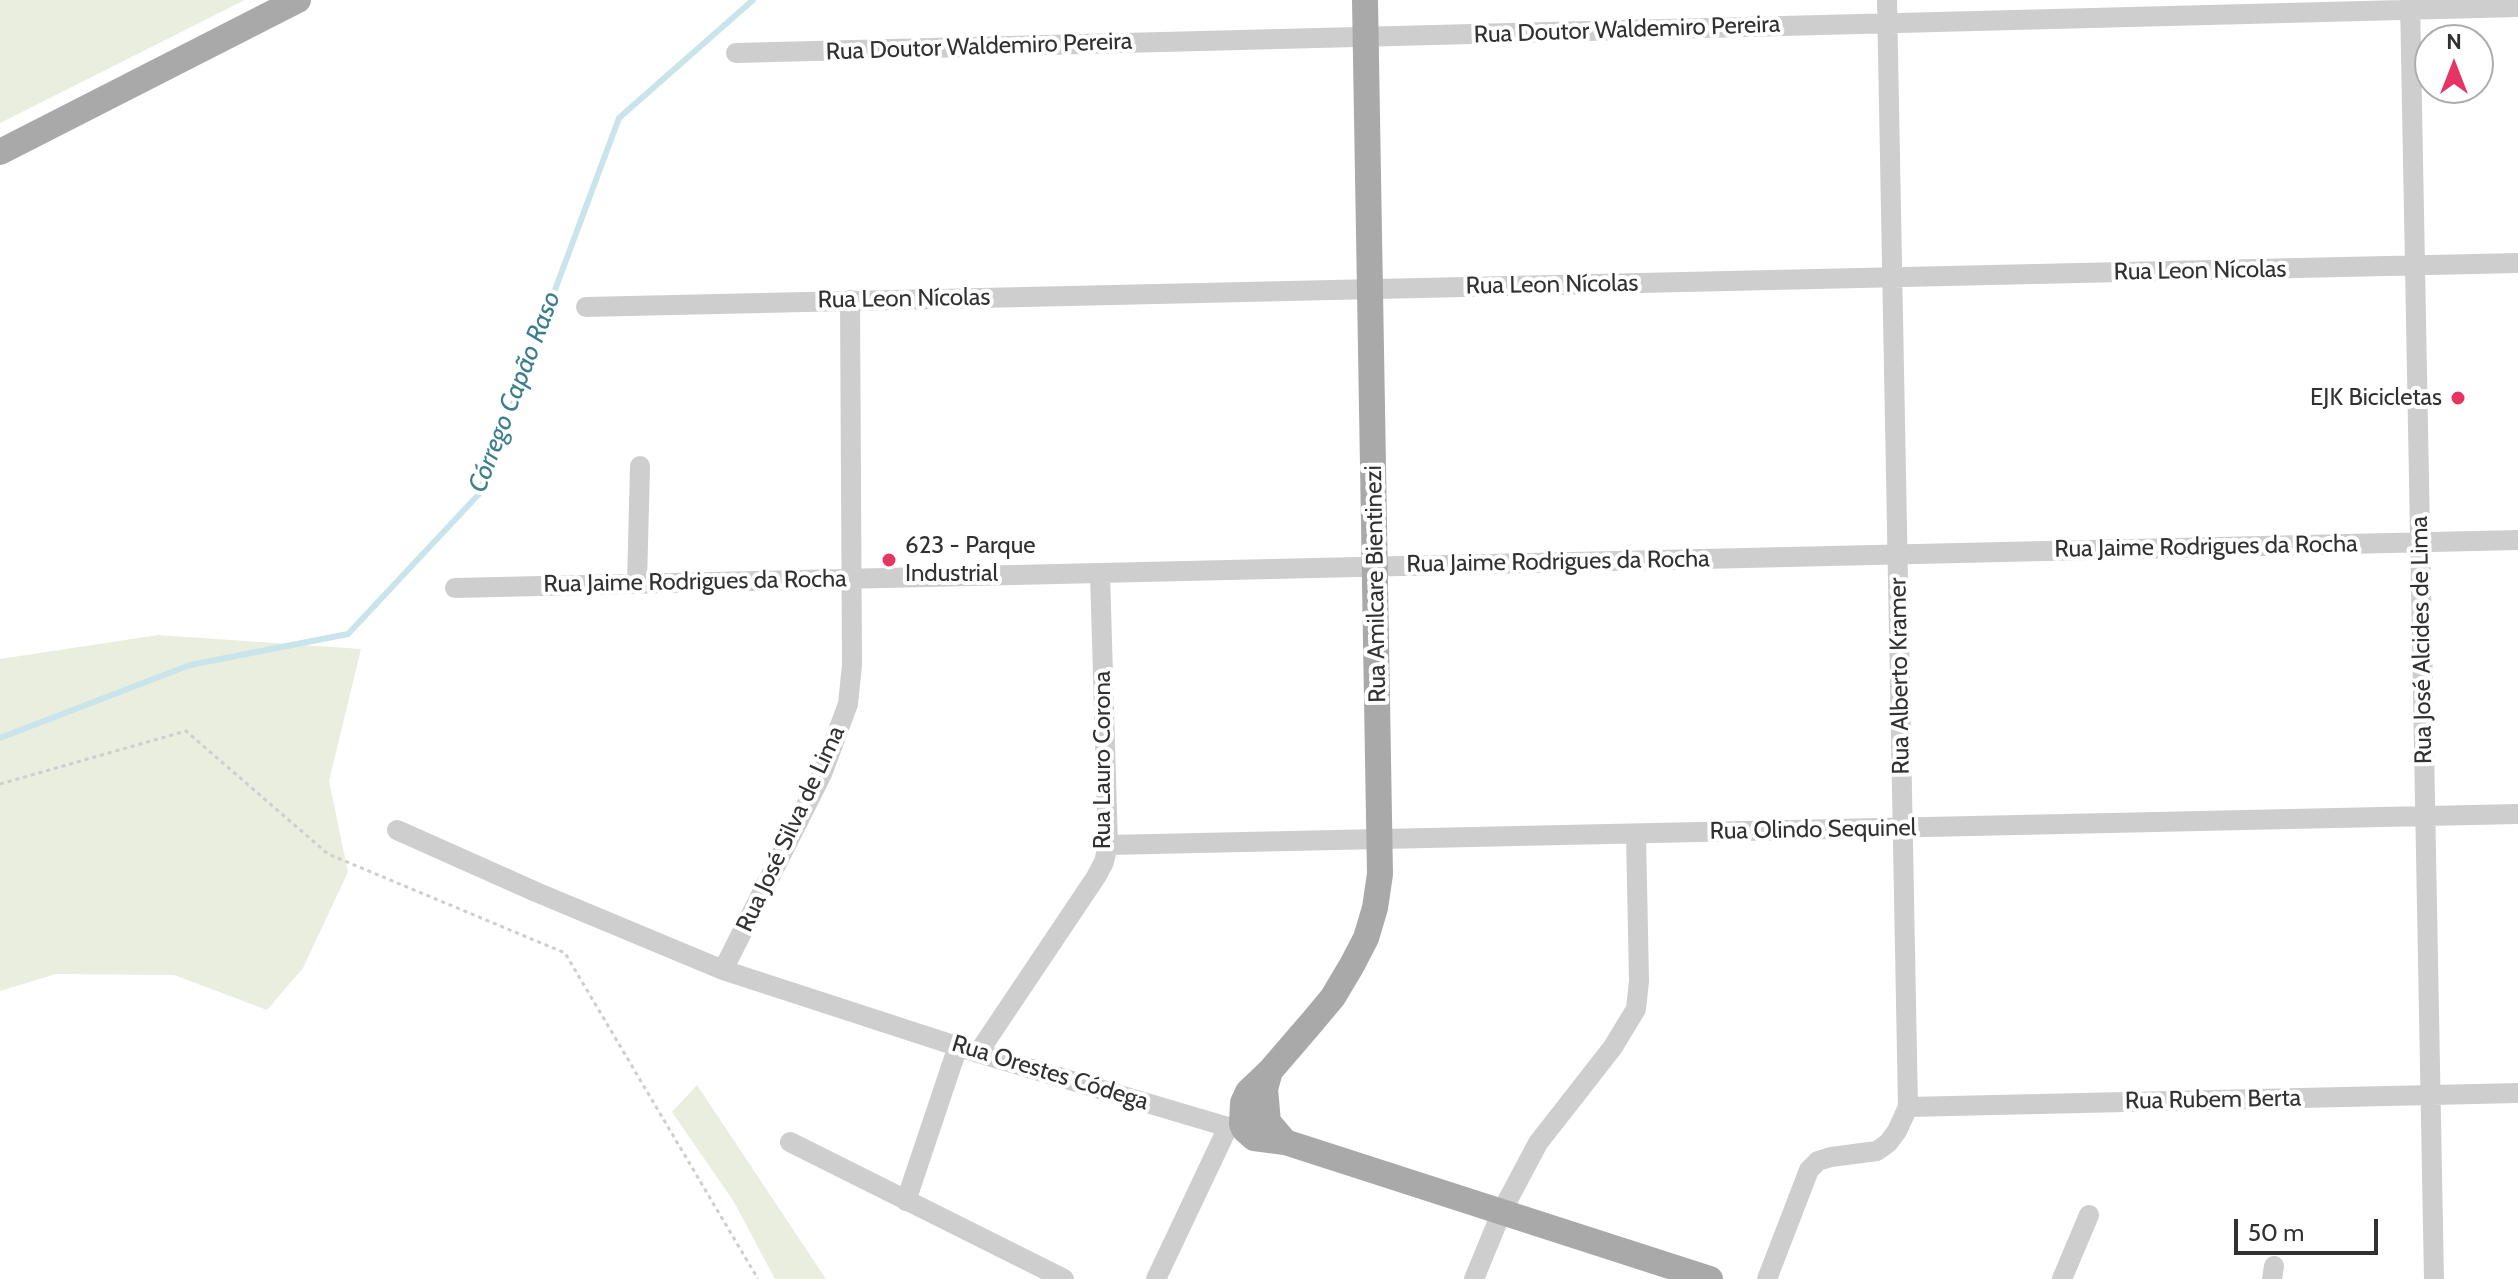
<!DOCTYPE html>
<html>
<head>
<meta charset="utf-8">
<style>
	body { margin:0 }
	#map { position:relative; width:2518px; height:1279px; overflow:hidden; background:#fff; font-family:Cabin,sans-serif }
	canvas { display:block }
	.north { position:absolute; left:2414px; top:24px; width:80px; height:80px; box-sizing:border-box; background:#fff; border:2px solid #adadad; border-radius:50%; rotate:0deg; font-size:22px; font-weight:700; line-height:32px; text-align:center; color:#313131 }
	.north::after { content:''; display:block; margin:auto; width:28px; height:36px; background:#e63564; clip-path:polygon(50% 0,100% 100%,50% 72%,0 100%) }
	.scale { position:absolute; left:2234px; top:1219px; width:144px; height:36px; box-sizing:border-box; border:4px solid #313131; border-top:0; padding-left:10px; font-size:24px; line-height:28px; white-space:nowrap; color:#313131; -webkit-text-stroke:6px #fff; paint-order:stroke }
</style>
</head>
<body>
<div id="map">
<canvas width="2518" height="1279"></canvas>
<div class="north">N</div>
<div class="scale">50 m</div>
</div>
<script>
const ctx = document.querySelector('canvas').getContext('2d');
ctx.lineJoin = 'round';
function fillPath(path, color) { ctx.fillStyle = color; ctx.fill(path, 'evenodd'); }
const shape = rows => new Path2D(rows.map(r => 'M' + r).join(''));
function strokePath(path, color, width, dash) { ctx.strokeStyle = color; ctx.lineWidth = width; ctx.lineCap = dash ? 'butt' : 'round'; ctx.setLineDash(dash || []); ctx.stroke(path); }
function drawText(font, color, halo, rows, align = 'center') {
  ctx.font = font + ' Cabin,sans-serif'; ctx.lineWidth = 8; ctx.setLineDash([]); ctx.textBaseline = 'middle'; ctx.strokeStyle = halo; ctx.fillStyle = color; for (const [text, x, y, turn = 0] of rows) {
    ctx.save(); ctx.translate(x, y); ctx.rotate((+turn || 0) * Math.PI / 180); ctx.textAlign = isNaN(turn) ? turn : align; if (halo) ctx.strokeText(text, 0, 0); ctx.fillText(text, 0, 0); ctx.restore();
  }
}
fillPath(shape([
	[0,0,245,0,0,123],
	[158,635,361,649,329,781,348,872,303,968,267,1010,174,975,56,974,0,991,0,659],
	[697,1085,826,1279,775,1279,734,1202,672,1112]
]), '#eaeedf');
strokePath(shape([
	[0,738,190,665,348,634,479,494,619,118,753,0]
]), '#c9e5eb', 6);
strokePath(shape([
	[0,784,186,731,328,854,565,953,758,1279]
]), '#cecece', 3, [4, 4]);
strokePath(shape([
	[2410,0,2434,1279],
	[736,53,2518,7],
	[586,307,2518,263],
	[637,584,640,466],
	[455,588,2518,540],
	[397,830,536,892,723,970,978,1053,1228,1127,1242,1124],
	[1108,845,2518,814],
	[723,970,822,774,848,704,852,665,850,300],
	[978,1053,1096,877,1104,862,1108,845,1100,573],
	[1908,1107,2518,1093],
	[790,1142,1064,1279],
	[906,1201,958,1046],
	[1156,1279,1228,1127],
	[1474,1279,1502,1211,1538,1143,1613,1047,1636,1009,1639,981,1636,834],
	[1767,1279,1809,1170,1818,1161,1831,1157,1877,1151,1888,1143,1897,1131,1908,1107,1887,0],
	[2062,1279,2089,1215],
	[2272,1279,2274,1266]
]), '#cecece', 20);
strokePath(shape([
	[1365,0,1380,874,1375,908,1366,938,1352,965,1333,997,1313,1021,1270,1071,1248,1092,1243,1103,1242,1124,1244,1129,1254,1138,1285,1142,1710,1279],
	[0,152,298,0],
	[1270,1071,1265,1089,1268,1122,1285,1142]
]), '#a9a9a9', 26);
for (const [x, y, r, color] of [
	[2458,398,8,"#e63564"],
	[889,560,8,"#e63564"]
]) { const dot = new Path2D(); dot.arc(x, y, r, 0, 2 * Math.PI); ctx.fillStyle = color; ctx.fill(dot); strokePath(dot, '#fff', 3); }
drawText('24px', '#313131', '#fff', [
	["Rua Doutor Waldemiro Pereira",1627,30,-2],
	["Rua Doutor Waldemiro Pereira",979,47,-2],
	["Rua Leon Nícolas",2200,271,-1],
	["Rua Leon Nícolas",1552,285,-1],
	["Rua Leon Nícolas",904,299,-1],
	["Rua Jaime Rodrigues da Rocha",2206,547,-1],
	["Rua Jaime Rodrigues da Rocha",1558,562,-1],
	["Rua Jaime Rodrigues da Rocha",695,582,-1],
	["Rua Amilcare Bientinezi",1376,584,-91],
	["Rua José Alcides de Lima",2422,640,-91],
	["Rua Alberto Kramer",1900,676,-91],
	["Rua Lauro Corona",1103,760,-90],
	["Rua José Silva de Lima",791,829,-65],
	["Rua Olindo Sequinel",1813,830,-1],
	["Rua Orestes Códega",1050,1073,17],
	["Rua Rubem Berta",2213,1100,-1]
]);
drawText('24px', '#313131', '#fff', [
	["EJK Bicicletas",2442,398],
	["623 - Parque",905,546,"left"],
	["Industrial",905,574,"left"]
], 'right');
drawText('italic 26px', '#3b7e8e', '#fff', [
	["Córrego Capão Raso",515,392,-69]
]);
</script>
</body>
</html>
